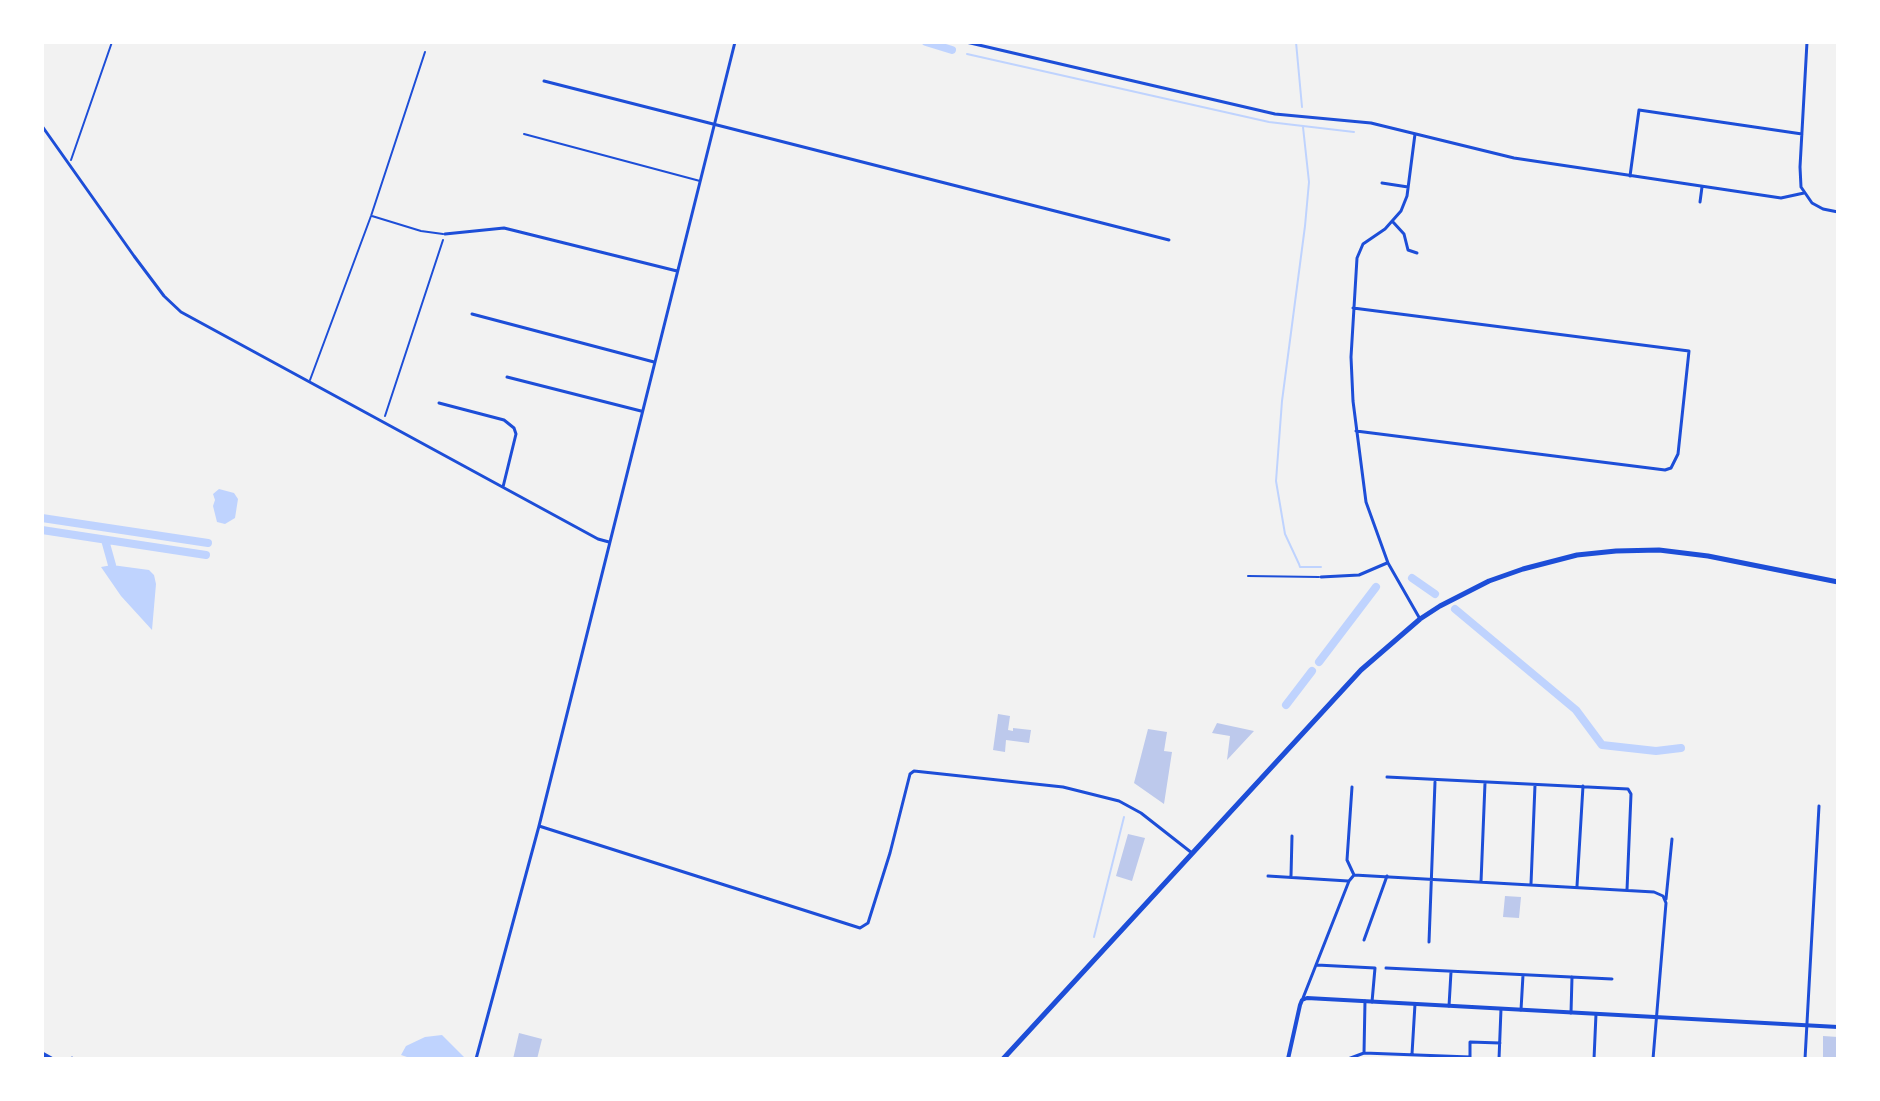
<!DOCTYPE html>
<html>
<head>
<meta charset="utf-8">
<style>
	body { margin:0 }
	#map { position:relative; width:1880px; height:1101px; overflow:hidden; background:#f2f2f2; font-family:"Nunito Sans",sans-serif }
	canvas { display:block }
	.frame { position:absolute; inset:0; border:44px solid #fff; pointer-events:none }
</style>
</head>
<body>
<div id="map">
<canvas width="1880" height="1101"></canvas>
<div class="frame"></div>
</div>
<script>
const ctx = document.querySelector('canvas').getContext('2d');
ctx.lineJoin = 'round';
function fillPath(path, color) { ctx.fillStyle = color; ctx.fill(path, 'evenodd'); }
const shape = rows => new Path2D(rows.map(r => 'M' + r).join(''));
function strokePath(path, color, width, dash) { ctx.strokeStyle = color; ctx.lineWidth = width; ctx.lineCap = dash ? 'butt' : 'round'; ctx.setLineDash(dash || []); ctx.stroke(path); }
fillPath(shape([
	[219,489,234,493,238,499,235,518,225,524,217,522,213,506,215,500,213,494],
	[112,565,149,570,154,575,156,584,152,630,121,596,101,567],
	[442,1035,466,1059,413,1059,401,1055,406,1046,425,1037]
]), '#bfd3fe');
strokePath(shape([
	[1296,42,1302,107],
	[967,54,1269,122,1354,132],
	[1303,127,1309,182,1305,226,1282,401,1276,481,1285,534,1299,564,1300,567,1321,567],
	[1094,937,1124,817]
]), '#bfd3fe', 2);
strokePath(shape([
	[926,42,952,50],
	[42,518,208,543],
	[42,530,206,555],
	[105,540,112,565],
	[1412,578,1435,594],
	[1455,609,1576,710,1602,745,1656,751,1681,748],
	[1319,662,1376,587],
	[1286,705,1312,671]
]), '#bfd3fe', 8);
fillPath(shape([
	[998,714,1010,716,1008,730,1013,731,1013,728,1031,730,1029,743,1006,740,1005,752,993,750],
	[1217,723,1254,731,1227,760,1230,736,1212,733],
	[1148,729,1167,732,1164,751,1172,752,1164,804,1134,783],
	[1128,834,1145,838,1132,881,1116,876],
	[1505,896,1521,897,1519,918,1503,917],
	[519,1033,542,1039,537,1059,513,1059],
	[1823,1036,1838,1037,1838,1059,1823,1059]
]), '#bdc9ec');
strokePath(shape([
	[71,160,112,42],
	[385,416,443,240]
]), '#1d4ed8', 2);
strokePath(shape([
	[524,134,700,181],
	[372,216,421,231,443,234],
	[310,380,371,216,425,52],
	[1248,576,1319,577]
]), '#1d4ed8', 2);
strokePath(shape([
	[966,42,1275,114,1371,123,1514,158,1781,198,1804,193],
	[1807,42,1800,167,1801,187,1812,203,1823,209,1838,212],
	[544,81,1169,240],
	[42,126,134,256,164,296,181,312,598,539,609,542],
	[1415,134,1407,196,1401,211,1385,229,1363,244,1357,258,1351,357,1353,401,1366,502,1388,563,1420,619],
	[1630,176,1639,110,1802,134],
	[1382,183,1408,187],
	[1700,202,1702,187],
	[1393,222,1404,234,1408,250,1417,253],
	[445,234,504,228,677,271],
	[1353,308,1689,351,1678,454,1671,468,1665,470,1356,431],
	[472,314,654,362],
	[507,377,641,411],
	[439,403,504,420,514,428,516,434,503,487],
	[1321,577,1359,575,1387,563],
	[1387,777,1628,789,1631,794,1627,890],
	[1352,787,1347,860,1354,875],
	[539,826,860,928,868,923,890,853,910,774,914,771,1063,787,1119,801,1141,813,1192,853],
	[1268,876,1348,881],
	[1291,876,1292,836],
	[1481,882,1485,783],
	[1531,884,1535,785],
	[1577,886,1583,786],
	[1666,899,1672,839],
	[1364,940,1387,876],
	[1429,942,1435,782],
	[1317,965,1375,968,1372,1002],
	[1386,968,1612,979],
	[1303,998,1349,881,1354,875,1654,892,1663,896,1666,903,1653,1059],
	[1449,1006,1451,972],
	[1521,1010,1523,975],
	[1571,1013,1572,977],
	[1364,1053,1470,1057,1470,1042,1500,1043],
	[1412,1054,1415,1004],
	[71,1059,72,1058],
	[476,1059,539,826,735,42],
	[1348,1059,1364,1053,1365,1001],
	[1499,1059,1501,1009],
	[1594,1059,1596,1014],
	[1805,1059,1819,806]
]), '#1d4ed8', 3);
strokePath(shape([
	[1288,1059,1300,1005,1302,1000,1307,998,1838,1027]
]), '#1d4ed8', 4);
strokePath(shape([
	[1003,1059,1361,670,1420,619,1440,606,1489,581,1523,569,1577,555,1616,551,1659,550,1708,556,1838,582]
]), '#1d4ed8', 5);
strokePath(shape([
	[42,1054,51,1059]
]), '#1d4ed8', 5);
</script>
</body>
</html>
